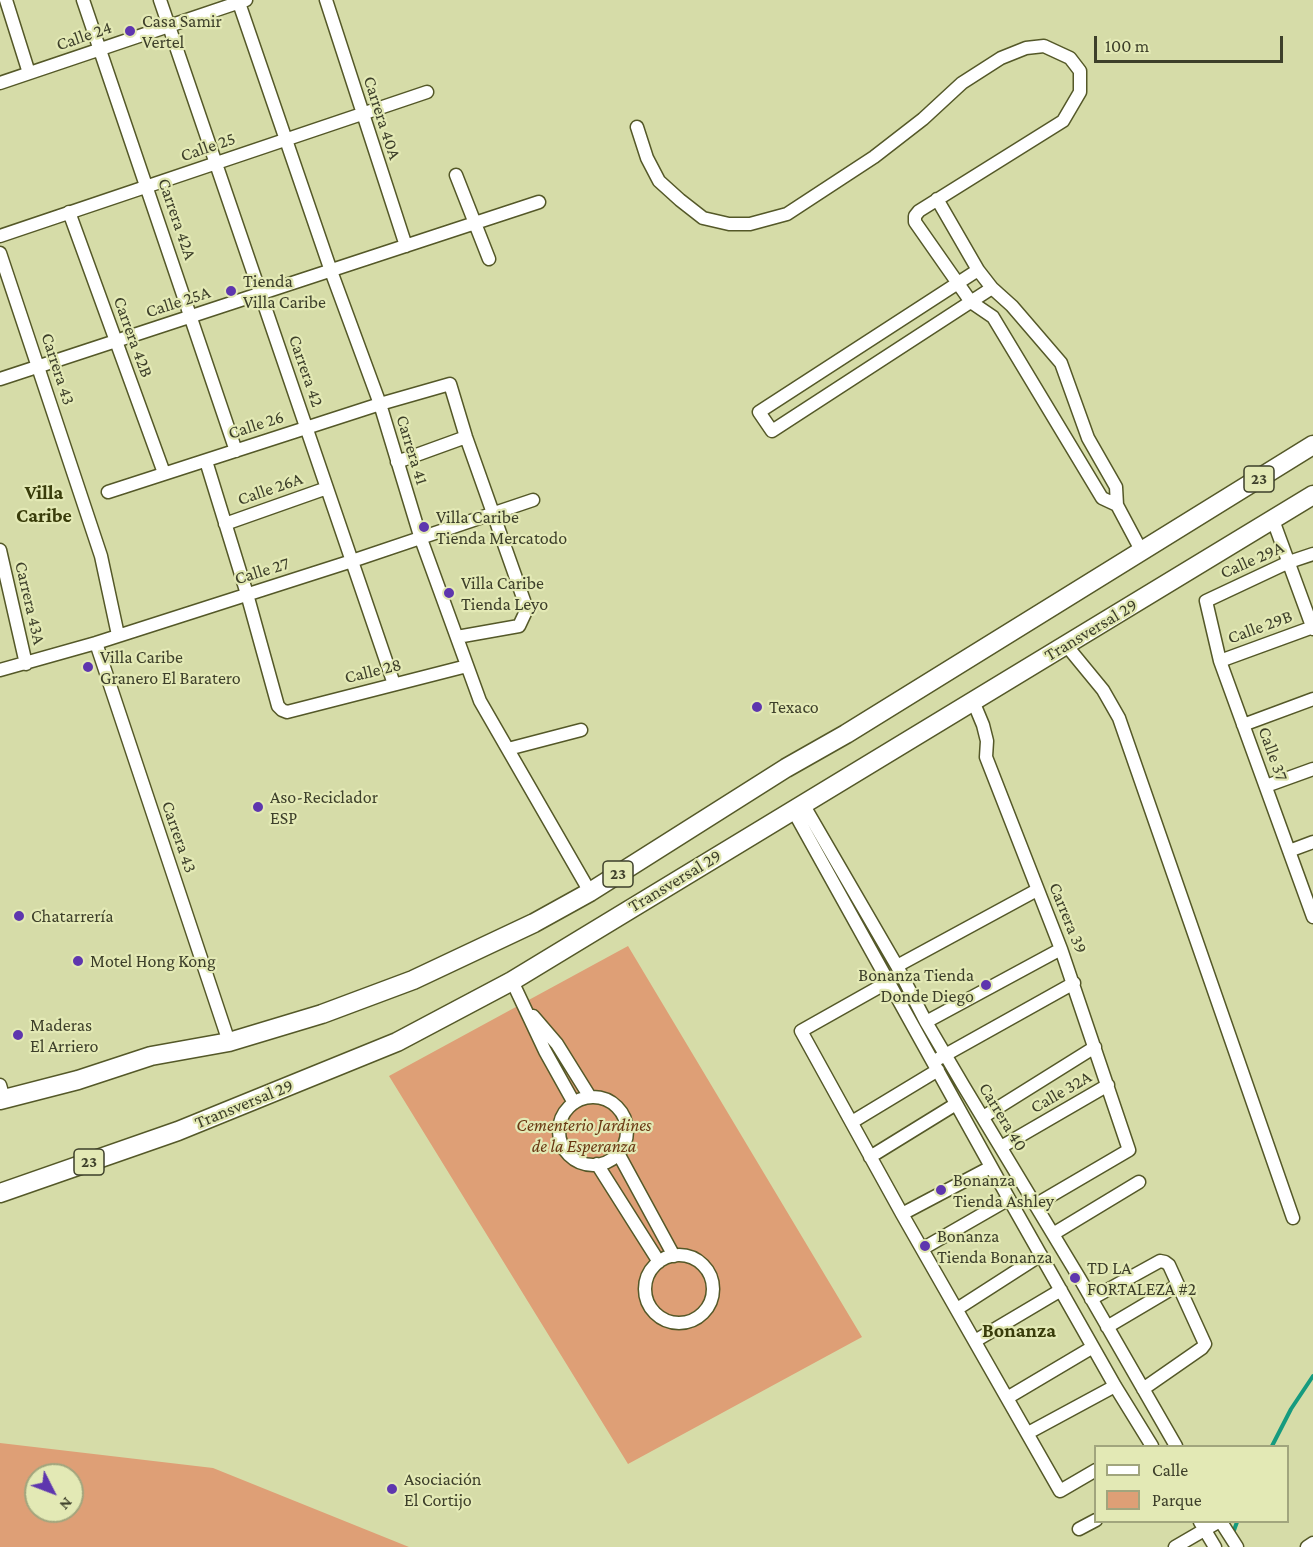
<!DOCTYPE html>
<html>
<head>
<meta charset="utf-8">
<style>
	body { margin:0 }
	#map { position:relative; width:1313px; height:1547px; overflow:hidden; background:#d6dca8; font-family:"Crimson Pro",serif }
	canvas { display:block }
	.legend { position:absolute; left:1094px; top:1445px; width:195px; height:78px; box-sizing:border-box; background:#e3e9b5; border:2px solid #a1a57d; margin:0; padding:8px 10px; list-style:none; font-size:18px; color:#3d3f2a }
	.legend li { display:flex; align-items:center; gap:12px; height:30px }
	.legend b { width:30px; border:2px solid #a1a57d }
	.north { position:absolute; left:24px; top:1463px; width:60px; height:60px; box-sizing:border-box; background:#e3e9b5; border:2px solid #a1a57d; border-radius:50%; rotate:132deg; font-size:16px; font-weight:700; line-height:24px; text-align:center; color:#3d3f2a }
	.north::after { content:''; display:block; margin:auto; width:21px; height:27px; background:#5e36ae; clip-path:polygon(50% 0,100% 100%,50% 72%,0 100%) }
	.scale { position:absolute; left:1094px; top:36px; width:189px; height:27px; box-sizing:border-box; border:3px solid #3d3f2a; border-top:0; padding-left:8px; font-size:18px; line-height:21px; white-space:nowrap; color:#3d3f2a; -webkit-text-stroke:4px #e3e9b5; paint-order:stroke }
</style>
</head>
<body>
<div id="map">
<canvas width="1313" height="1547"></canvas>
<ul class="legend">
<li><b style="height:8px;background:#fff"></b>Calle</li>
<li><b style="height:16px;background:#de9f76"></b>Parque</li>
</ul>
<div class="north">N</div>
<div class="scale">100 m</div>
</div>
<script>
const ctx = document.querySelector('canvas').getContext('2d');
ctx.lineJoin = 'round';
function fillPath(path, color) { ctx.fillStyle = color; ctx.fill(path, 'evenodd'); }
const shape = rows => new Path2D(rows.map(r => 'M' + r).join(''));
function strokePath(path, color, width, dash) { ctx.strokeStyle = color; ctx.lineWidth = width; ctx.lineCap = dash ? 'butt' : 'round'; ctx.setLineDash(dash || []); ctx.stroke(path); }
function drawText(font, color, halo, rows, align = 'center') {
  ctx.font = font + ' "Crimson Pro",serif'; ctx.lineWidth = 4.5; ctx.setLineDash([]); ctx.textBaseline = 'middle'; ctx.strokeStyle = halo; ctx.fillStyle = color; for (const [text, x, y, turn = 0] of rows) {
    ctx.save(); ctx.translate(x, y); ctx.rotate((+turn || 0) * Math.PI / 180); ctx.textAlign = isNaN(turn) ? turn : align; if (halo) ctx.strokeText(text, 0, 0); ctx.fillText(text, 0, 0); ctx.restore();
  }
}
fillPath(shape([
	[628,946,862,1337,628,1464,389,1076],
	[0,1443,213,1468,409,1547,0,1547],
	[36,1475,72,1475,72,1511,36,1511]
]), '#de9f76');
strokePath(shape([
	[1272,1446,1291,1409,1313,1376],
	[1233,1533,1237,1522]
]), '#169b7f', 4);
const minor = shape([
	[6,0,29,73],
	[83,0,236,451],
	[160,0,394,684],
	[238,0,331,271,380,404,421,539,480,701,590,892],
	[326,0,406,246],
	[0,83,246,0],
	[637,127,647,158,659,181,680,200,703,218,729,224,750,224,787,214,874,157,923,119,962,83,1001,58,1026,48,1044,46,1070,58,1080,71,1080,92,1063,121,919,211,915,216,915,222,971,302,993,317,1102,498,1117,505],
	[456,175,489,259],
	[937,199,978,270,992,288,1012,306,1061,363,1088,438,1116,487,1117,505,1142,552],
	[69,212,164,473],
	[0,236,427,92],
	[0,253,101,556,118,635],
	[978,270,759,412,772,431,992,288],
	[0,379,539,202],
	[206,461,247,594,278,706,282,710,287,712,467,666],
	[397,462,466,437],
	[108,492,380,404,450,384,466,437,527,609,519,626,457,637],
	[1273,520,1313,629],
	[225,524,327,488],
	[0,550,26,664],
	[1313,554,1289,562,1206,601,1220,661,1313,917],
	[96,643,229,1042],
	[1066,645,1103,690,1119,718,1293,1218],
	[1220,661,1313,627],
	[0,670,96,643,352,561,533,500],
	[973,701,983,725,987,741,986,757,1061,949,1129,1150,1035,1205],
	[1243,725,1313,699],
	[508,749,581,730],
	[1266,786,1313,769],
	[803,804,897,966,926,1022,963,1085,1080,1279,1176,1446],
	[793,810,1009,1199,1115,1386,1152,1446],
	[1289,851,1313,842],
	[897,966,1037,890],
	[512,981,545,1051,574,1103],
	[888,982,801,1031,902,1214,1060,1491,1096,1470],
	[533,1016,557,1044,590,1097],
	[926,1022,1061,949],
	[938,1059,1074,983],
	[0,1085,4,1099],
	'559 1131a34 34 0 1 1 68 0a34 34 0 1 1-68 0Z',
	[983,1117,1095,1047],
	[852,1122,938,1070],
	[1001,1147,1108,1085],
	[618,1153,674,1256],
	[870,1157,956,1104],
	[597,1164,659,1262],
	[902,1214,991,1167],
	[1053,1234,1139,1182],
	[922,1249,1009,1199],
	'645 1289a34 34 0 1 1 68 0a34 34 0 1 1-68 0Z',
	[1091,1299,1160,1261,1165,1262,1169,1265,1205,1344,1202,1348,1143,1389],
	[957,1309,1041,1255],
	[1107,1327,1178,1285],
	[975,1341,1061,1290],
	[1007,1398,1093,1347],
	[1028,1433,1115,1386],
	[1200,1522,1215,1547],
	[1221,1522,1237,1547],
	[1079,1529,1096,1520],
	[1175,1547,1218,1522],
	[1307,1547,1313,1543]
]);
const highway = shape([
	[0,1100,78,1080,151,1056,229,1042,322,1014,413,980,534,923,590,892,786,768,846,734,1313,445],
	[0,1193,178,1131,397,1042,512,981,1313,495]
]);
strokePath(minor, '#545828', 15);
strokePath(highway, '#545828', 21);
strokePath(minor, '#fff', 12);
strokePath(highway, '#fff', 18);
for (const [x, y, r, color] of [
	[130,31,6,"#5e36ae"],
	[231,291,6,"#5e36ae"],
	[424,527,6,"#5e36ae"],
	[449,593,6,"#5e36ae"],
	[88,667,6,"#5e36ae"],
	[757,707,6,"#5e36ae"],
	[258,807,6,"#5e36ae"],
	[19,916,6,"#5e36ae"],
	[78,961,6,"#5e36ae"],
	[986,985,6,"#5e36ae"],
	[18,1035,6,"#5e36ae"],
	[941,1190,6,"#5e36ae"],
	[925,1246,6,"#5e36ae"],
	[1075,1278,6,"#5e36ae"],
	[392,1489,6,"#5e36ae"]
]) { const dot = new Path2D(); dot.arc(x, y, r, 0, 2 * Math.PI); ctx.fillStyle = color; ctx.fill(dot); strokePath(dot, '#e3e9b5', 2); }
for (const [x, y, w] of [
	[1259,479,30],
	[618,874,30],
	[89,1162,30]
]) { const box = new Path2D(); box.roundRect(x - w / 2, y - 13, w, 26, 4.5); ctx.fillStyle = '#e3e9b5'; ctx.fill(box); strokePath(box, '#3d3f2a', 1.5); }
drawText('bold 16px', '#3d3f2a', null, [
	["23",1259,479],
	["23",618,874],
	["23",89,1162]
]);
drawText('18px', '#3d3f2a', '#e3e9b5', [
	["Casa Samir",142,21],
	["Vertel",142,42],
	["Tienda",243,281],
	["Villa Caribe",243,302],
	["Villa Caribe",436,517],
	["Tienda Mercatodo",436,538],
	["Villa Caribe",461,583],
	["Tienda Leyo",461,604],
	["Villa Caribe",100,657],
	["Granero El Baratero",100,678],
	["Texaco",769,707],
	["Aso-Reciclador",270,797],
	["ESP",270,818],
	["Chatarrería",31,916],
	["Motel Hong Kong",90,961],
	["Bonanza Tienda",974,975,"right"],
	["Donde Diego",974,996,"right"],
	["Maderas",30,1025],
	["El Arriero",30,1046],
	["Bonanza",953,1180],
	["Tienda Ashley",953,1201],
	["Bonanza",937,1236],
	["Tienda Bonanza",937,1257],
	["TD LA",1087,1268],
	["FORTALEZA #2",1087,1289],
	["Asociación",404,1479],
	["El Cortijo",404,1500]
], 'left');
drawText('18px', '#3d3f2a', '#e3e9b5', [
	["Calle 24",84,36,-19],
	["Carrera 40A",382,118,72],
	["Calle 25",208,147,-19],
	["Carrera 42A",177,219,71],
	["Calle 25A",178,302,-18],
	["Carrera 42B",133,337,70],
	["Carrera 43",58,369,72],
	["Carrera 42",306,371,71],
	["Calle 26",256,425,-18],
	["Carrera 41",412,450,73],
	["Calle 26A",270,489,-19],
	["Calle 29A",1252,560,-24],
	["Calle 27",262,571,-17],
	["Carrera 43A",30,603,77],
	["Calle 29B",1260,627,-20],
	["Transversal 29",1091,630,-31],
	["Calle 28",373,671,-14],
	["Calle 37",1273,754,70],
	["Carrera 43",179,837,71],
	["Transversal 29",675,881,-31],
	["Carrera 39",1068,918,68],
	["Calle 32A",1061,1092,-30],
	["Transversal 29",244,1104,-22],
	["Carrera 40",1003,1117,59]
]);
drawText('italic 18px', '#693712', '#e3e9b5', [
	["Cementerio Jardines",584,1125],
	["de la Esperanza",584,1146]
]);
drawText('bold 20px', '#393c0a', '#e3e9b5', [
	["Villa",44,493],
	["Caribe",44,516],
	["Bonanza",1019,1331]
]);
</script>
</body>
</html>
